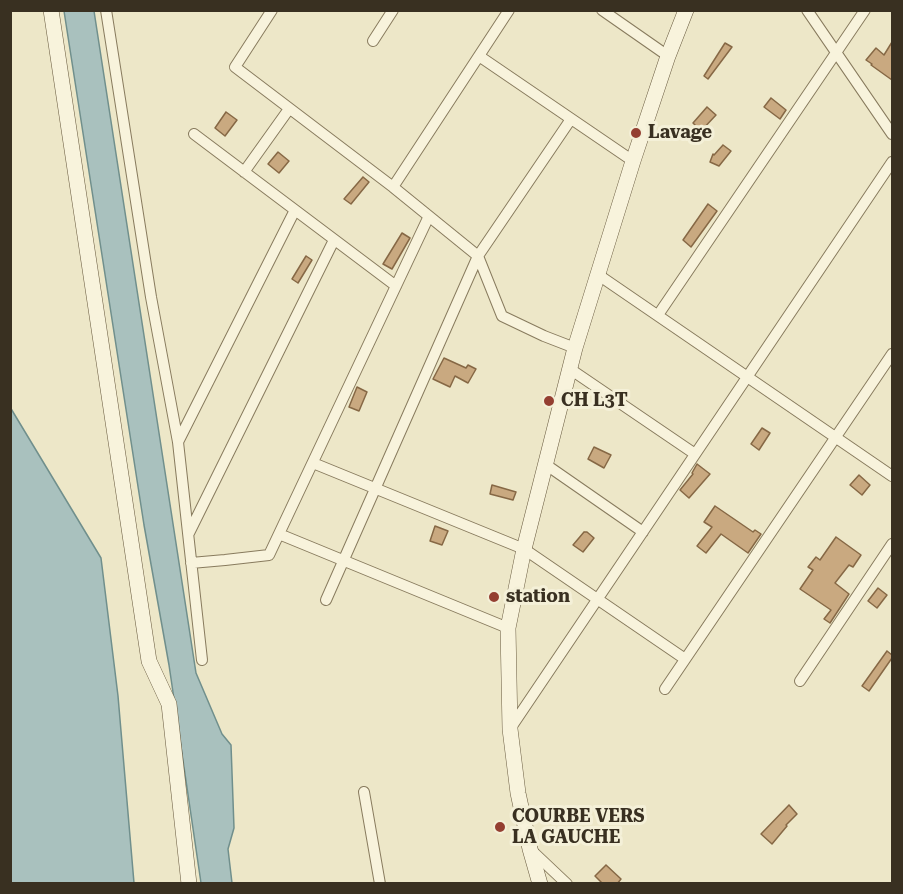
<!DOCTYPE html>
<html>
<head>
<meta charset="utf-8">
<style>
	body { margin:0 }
	#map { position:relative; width:903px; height:894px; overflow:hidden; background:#ede7c8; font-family:"Roboto Serif",serif }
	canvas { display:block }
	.frame { position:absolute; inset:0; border:12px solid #393021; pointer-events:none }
</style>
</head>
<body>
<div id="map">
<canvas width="903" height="894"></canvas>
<div class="frame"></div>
</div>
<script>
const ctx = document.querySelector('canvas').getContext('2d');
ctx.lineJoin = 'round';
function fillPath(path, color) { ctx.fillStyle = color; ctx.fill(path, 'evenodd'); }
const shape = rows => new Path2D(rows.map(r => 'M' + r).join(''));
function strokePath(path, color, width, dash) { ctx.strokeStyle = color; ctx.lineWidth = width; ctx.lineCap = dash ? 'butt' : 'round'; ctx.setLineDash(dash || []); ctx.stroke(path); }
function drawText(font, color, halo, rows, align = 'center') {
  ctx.font = font + ' "Roboto Serif",serif'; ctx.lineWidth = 6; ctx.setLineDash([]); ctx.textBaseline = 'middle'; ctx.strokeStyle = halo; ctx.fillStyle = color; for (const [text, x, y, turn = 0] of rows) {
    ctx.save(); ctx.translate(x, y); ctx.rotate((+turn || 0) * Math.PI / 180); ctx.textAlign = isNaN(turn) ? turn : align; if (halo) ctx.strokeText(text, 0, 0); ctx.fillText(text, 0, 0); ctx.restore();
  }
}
const water = shape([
	[64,11,94,11,196,673,222,734,231,745,234,828,228,849,232,883,201,883,169,665,144,525,64,11],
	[10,407,101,558,118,696,134,883,11,883,10,407]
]);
fillPath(water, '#a9c1be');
strokePath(water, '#708f8c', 1.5);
const building = shape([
	[892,42,892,80,871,65,872,64,866,60,876,48,884,55,892,42],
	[725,43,732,47,708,79,704,76,725,43],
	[771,98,786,110,780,119,764,107,771,98],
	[707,107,716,115,701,131,693,123,707,107],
	[226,112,237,120,225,136,215,128,226,112],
	[723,145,731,151,719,166,710,162,713,154,714,155,723,145],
	[278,152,289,161,279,173,268,164,278,152],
	[363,177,369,182,351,204,344,199,363,177],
	[708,204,717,211,691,247,683,240,708,204],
	[402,233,410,238,392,269,383,264,402,233],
	[306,256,312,260,298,283,292,279,306,256],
	[444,358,466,368,468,365,476,369,468,383,455,376,450,387,433,379,444,358],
	[357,387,367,392,359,411,349,407,357,387],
	[762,428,770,433,759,450,751,444,762,428],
	[594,447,611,455,604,468,588,459,594,447],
	[697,464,710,474,689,498,680,490,693,474,692,473,697,464],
	[859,475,870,485,862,495,850,485,859,475],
	[492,485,516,492,513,500,490,494,492,485],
	[715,506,753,532,755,530,761,534,748,553,721,534,706,553,697,546,712,527,704,522,715,506],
	[435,526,448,531,442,545,430,541,435,526],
	[584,532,587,532,594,538,583,552,573,545,584,532],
	[836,537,861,555,853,567,849,565,835,583,849,594,830,623,824,619,831,610,800,589,813,570,808,567,816,557,820,560,836,537],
	[878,588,887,595,877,608,868,601,878,588],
	[887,651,892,655,892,658,869,691,862,686,887,651],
	[789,805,797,814,786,825,787,826,772,844,761,834,789,805],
	[606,865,621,879,617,884,603,884,595,876,606,865]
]);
fillPath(building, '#c9a980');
strokePath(building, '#866845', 1.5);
const street = shape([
	[106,10,151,297,178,442,202,660],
	[272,10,235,67,393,187,478,256,502,316,544,336,575,348],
	[602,10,668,56],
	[807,10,892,134],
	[373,41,393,10],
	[479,56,633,161],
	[194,134,396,286],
	[244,172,289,109],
	[393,187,509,10],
	[597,274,892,476],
	[658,315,865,10],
	[570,369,695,454],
	[178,442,295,210],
	[313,463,524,549,685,659],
	[545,464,643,532],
	[189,533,334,240],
	[279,534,508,628],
	[191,563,225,560,269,555,429,216],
	[326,600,478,256,571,119],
	[800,681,892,544],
	[665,689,892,354],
	[510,729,892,162],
	[364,792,380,884],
	[530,849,567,884]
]);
const secondary = shape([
	[51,10,149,661,169,704,189,884],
	[540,884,530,849,518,793,510,729,508,628,524,549,575,348,633,161,668,56,686,10]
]);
strokePath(street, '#887b5e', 12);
strokePath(secondary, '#6a5c41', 16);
strokePath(street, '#f8f3dc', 10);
strokePath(secondary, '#f8f3dc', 15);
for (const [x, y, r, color] of [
	[636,133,6,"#943f31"],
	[549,401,6,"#943f31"],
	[494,597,6,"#943f31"],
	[500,827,6,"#943f31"]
]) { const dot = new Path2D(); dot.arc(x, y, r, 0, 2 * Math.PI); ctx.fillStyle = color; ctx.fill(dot); strokePath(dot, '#f4f0d8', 2); }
drawText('bold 18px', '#393021', '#f4f0d8', [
	["Lavage",648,133],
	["CH L3T",561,401],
	["station",506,597],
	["COURBE VERS",512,817],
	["LA GAUCHE",512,838]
], 'left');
</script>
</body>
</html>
